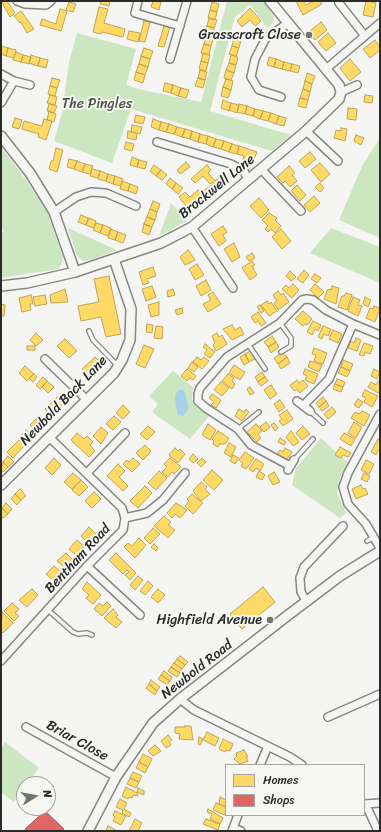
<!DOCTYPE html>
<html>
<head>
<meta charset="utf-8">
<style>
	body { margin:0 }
	#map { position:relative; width:381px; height:832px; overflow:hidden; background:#f5f5f3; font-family:Sriracha,sans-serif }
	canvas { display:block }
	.frame { position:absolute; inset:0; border:2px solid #2b2b2b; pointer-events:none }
	.legend { position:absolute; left:225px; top:764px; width:140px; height:52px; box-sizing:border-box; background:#f6f6f2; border:1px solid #a5a5a2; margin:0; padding:5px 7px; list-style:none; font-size:12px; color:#2b2b2b }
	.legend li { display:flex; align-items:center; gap:8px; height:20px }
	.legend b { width:20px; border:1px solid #a5a5a2 }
	.north { position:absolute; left:16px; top:776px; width:40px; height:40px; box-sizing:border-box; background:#f6f6f2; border:1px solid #a5a5a2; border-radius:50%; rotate:79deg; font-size:11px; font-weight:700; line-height:16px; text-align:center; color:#2b2b2b }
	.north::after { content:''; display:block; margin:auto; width:14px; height:18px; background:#727271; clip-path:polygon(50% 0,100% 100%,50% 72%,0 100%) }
</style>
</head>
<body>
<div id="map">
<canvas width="381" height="832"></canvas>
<div class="frame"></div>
<ul class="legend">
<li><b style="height:11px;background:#ffd966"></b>Homes</li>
<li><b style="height:11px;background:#e06666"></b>Shops</li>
</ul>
<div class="north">N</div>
</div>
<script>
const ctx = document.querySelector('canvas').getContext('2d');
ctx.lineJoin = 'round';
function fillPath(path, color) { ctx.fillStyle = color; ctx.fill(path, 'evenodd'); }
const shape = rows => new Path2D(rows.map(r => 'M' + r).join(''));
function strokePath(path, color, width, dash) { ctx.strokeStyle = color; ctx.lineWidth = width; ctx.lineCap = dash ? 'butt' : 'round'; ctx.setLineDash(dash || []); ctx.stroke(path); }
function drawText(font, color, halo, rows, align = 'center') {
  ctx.font = font + ' Sriracha,sans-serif'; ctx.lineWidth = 4; ctx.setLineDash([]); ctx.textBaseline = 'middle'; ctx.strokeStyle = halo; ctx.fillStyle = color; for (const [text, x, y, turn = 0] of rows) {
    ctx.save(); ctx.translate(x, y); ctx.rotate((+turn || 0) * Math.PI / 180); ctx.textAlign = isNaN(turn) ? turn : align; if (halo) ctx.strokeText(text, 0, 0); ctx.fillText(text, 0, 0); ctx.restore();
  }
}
fillPath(shape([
	[227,1,263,1,274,17,274,21,268,29,250,5,235,17,210,111,291,135,272,151,131,109,112,163,54,141,62,113,69,62,77,33,136,49,126,85,142,90,201,102],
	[380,138,380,238,339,220,363,164],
	[1,147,28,183,48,214,63,257,61,265,58,269,1,278,1,233,4,231,1,227],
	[171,203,187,221,159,236],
	[68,228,117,250,94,259,84,261,79,258,76,253],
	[331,228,380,247,380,283,310,253],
	[173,371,193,387,192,399,195,405,209,416,190,439,152,412,158,404,149,396],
	[321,438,348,463,340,478,337,493,346,513,340,518,292,485,296,468],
	[5,742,39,768,27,784,24,784,24,788,14,802,1,792,1,748]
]), '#cde6c2');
fillPath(shape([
	[178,390,184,390,188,405,187,411,183,416,178,415,176,407,175,396]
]), '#a7d1e9');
const homes = shape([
	[1,1,7,1,15,13,10,17,1,1],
	[101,1,110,1,109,6,100,4,101,1],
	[153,1,161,2,159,10,151,7,153,1],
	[296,1,303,1,306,5,314,1,320,1,322,4,303,15,296,1],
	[366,1,376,3,373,17,363,15,366,1],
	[69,2,76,4,73,12,66,10,69,2],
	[212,2,219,4,217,12,210,10,212,2],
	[99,7,108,9,104,23,125,29,123,37,102,32,101,34,93,32,99,7],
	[250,8,261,21,255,26,250,20,242,27,237,21,250,8],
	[60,9,67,11,61,31,40,25,42,19,56,24,60,9],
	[210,10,217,12,215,20,208,18,210,10],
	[21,11,34,29,27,33,21,22,20,23,14,16,21,11],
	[209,18,217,20,214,28,207,26,209,18],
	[144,21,150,22,145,42,139,41,144,21],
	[321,22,327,30,315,40,309,32,321,22],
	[164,26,170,27,164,47,158,46,164,26],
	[207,26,214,28,212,37,204,35,207,26],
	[129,31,140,33,138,42,127,39,129,31],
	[328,33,336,43,326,51,318,42,328,33],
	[206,35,214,37,211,46,204,44,206,35],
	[234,38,241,40,239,48,232,46,234,38],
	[375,40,380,47,380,50,370,58,363,49,375,40],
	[204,44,211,46,209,55,201,53,204,44],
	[1,46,8,48,6,56,1,54,1,46],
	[232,46,239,48,236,56,229,54,232,46],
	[8,48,16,50,14,58,6,56,8,48],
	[144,48,153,51,150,59,141,56,144,48],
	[16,52,23,55,21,62,13,60,16,52],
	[203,53,210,55,208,63,201,61,203,53],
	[23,55,31,57,29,64,21,62,23,55],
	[31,55,40,58,38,66,29,63,31,55],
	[231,55,238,57,236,65,229,63,231,55],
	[141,56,150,59,148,67,139,64,141,56],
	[269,57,276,59,274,67,267,65,269,57],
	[40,58,48,60,46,68,38,66,40,58],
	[276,59,284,62,282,69,274,67,276,59],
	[350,59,361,72,350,81,340,68,350,59],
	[201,61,208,63,206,71,199,69,201,61],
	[284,62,292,64,290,71,282,69,284,62],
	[229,63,236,65,234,73,226,70,229,63],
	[139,64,148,67,145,75,136,72,139,64],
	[292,64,300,66,298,73,290,71,292,64],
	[200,70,207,72,205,80,198,78,200,70],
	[226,70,234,73,231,80,224,78,226,70],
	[136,72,145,75,143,83,134,80,136,72],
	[307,73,315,76,312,84,305,81,307,73],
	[52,78,60,80,57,88,50,86,52,78],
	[198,78,205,80,203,88,195,86,198,78],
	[226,79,233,81,231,90,223,87,226,79],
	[305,81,312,84,310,92,303,89,305,81],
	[165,83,173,85,171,93,163,91,165,83],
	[173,85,181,88,178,96,171,93,173,85],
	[50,86,57,88,55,96,48,94,50,86],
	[223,87,231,90,228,98,221,96,223,87],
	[181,88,189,90,186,98,178,96,181,88],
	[303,89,310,92,308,100,300,98,303,89],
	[50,95,57,97,55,105,47,103,50,95],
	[365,95,373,96,372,103,364,102,365,95],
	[300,98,308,100,306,108,298,106,300,98],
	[223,100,231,103,229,111,221,108,223,100],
	[231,103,239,105,237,113,229,110,231,103],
	[49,104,57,106,54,113,47,111,49,104],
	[239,104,247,106,245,114,237,112,239,104],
	[247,106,255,109,253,116,245,114,247,106],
	[348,108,357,109,356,120,347,119,348,108],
	[255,109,263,111,260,119,253,116,255,109],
	[49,111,56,114,54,122,47,120,49,111],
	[263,111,271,113,268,121,260,119,263,111],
	[271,113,279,116,276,124,268,121,271,113],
	[136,115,145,117,143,124,134,122,136,115],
	[279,116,286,118,284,126,276,124,279,116],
	[15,118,22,120,19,129,12,127,15,118],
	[44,119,52,121,46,140,38,137,39,134,22,129,24,121,42,126,44,119],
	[153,119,161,122,159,130,151,127,153,119],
	[161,122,169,124,166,132,159,130,161,122],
	[169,124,177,127,174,134,166,132,169,124],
	[132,125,142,127,140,134,131,132,132,125],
	[177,127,185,129,182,137,174,134,177,127],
	[341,128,347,129,345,141,334,138,336,130,341,131,341,128],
	[185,129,192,131,190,139,182,137,185,129],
	[128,131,137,133,136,140,127,138,128,131],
	[192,131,200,134,198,142,190,139,192,131],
	[200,134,208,136,206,144,198,142,200,134],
	[356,135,364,138,361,145,354,141,356,135],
	[208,136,216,139,213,147,206,144,208,136],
	[216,139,224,141,221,149,213,147,216,139],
	[224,141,232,144,229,152,221,149,224,141],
	[126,142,134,144,132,151,124,149,126,142],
	[232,144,239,146,237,154,229,152,232,144],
	[239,146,257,152,254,159,252,159,249,170,240,168,244,156,237,154,239,146],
	[56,148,63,150,57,172,49,169,51,161,53,161,56,148],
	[310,152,316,159,305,168,299,161,310,152],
	[132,157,139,160,137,167,130,165,132,157],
	[69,159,77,161,74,169,67,167,69,159],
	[139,160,147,162,145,169,137,167,139,160],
	[77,161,85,164,82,172,74,169,77,161],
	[186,162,190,167,180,174,177,170,186,162],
	[320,163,330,174,321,182,311,170,320,163],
	[85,164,93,166,90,174,82,172,85,164],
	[154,165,161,170,156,176,150,171,154,165],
	[207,165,211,170,208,173,215,181,222,175,227,181,218,189,217,187,214,190,215,191,207,198,202,192,214,183,213,182,210,184,203,176,195,183,191,179,207,165],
	[289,166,295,173,292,175,297,181,290,187,285,181,283,183,277,177,289,166],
	[92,169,100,171,98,178,90,176,92,169],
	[161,170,167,175,162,180,156,176,161,170],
	[100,171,108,174,106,181,98,179,100,171],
	[108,174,115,176,113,184,106,181,108,174],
	[115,176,123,179,121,186,113,184,115,176],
	[170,178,176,183,172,189,166,184,170,178],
	[122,181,130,184,128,191,120,189,122,181],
	[176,183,183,188,178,194,172,189,176,183],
	[320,183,324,188,320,192,315,187,320,183],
	[130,184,138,187,136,194,128,191,130,184],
	[297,185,306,195,300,201,291,191,297,185],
	[198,190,203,197,195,204,197,206,190,211,179,197,185,192,190,197,198,190],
	[314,196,320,203,310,212,304,205,314,196],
	[259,198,269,210,261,218,250,206,259,198],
	[153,201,160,204,157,212,150,209,153,201],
	[150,209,157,212,155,220,147,217,150,209],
	[269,213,277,218,275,220,281,226,275,233,271,229,268,232,265,229,268,226,262,220,269,213],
	[81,215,88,218,86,225,78,222,81,215],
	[147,217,155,220,152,227,144,224,147,217],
	[89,218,96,221,94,228,86,225,89,218],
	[96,223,103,225,100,233,93,230,96,223],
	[144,224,152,227,149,235,142,232,144,224],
	[103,225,111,228,108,236,100,233,103,225],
	[223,226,227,232,223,235,226,241,219,246,211,234,223,226],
	[111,229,118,232,115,240,108,238,111,229],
	[281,229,291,241,282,249,272,237,281,229],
	[118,232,126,235,123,243,115,240,118,232],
	[234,243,240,257,232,262,224,249,234,243],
	[188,250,195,260,185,265,180,257,188,250],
	[252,253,255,258,249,261,246,257,252,253],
	[252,261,255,265,252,266,257,275,250,280,242,268,252,261],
	[197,264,204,275,195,280,189,269,197,264],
	[153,267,156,276,147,279,149,283,143,285,139,272,153,267],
	[304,270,309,275,303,283,297,279,304,270],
	[290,271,296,277,291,281,286,276,290,271],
	[315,274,321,278,317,283,311,279,315,274],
	[109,276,121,334,106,337,101,317,81,321,78,306,99,302,94,279,109,276],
	[206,280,211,290,201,296,196,286,206,280],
	[293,284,299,290,292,298,282,289,286,285,289,288,293,284],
	[315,284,324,292,318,298,310,290,315,284],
	[152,286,156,297,146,301,142,289,152,286],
	[332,286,339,288,336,304,324,299,328,289,331,290,332,286],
	[65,289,68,302,51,303,50,295,65,289],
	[173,289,175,295,168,297,167,291,173,289],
	[278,291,281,295,283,293,289,302,278,310,274,303,277,301,273,295,278,291],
	[213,292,221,304,208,312,203,304,211,300,208,295,213,292],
	[346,293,352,295,347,310,338,307,342,296,344,296,346,293],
	[31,295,33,304,30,304,31,310,22,312,19,298,31,295],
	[45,295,47,304,35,306,33,297,45,295],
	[353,297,360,300,358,305,362,306,358,316,348,311,353,297],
	[365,297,371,300,368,307,363,304,365,297],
	[267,301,269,304,271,302,277,311,269,316,261,305,267,301],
	[159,302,159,315,151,317,148,305,159,302],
	[1,304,5,305,4,316,1,316,1,304],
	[260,305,264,311,261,313,257,307,260,305],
	[374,306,380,308,375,322,366,318,370,308,373,309,374,306],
	[182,308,183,313,177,315,175,310,182,308],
	[303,311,312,319,307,325,305,324,303,326,295,319,303,311],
	[258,312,266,323,261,326,258,321,255,323,251,317,258,312],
	[313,321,321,325,318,331,315,329,312,335,307,332,313,321],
	[147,324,153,325,152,333,146,332,147,324],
	[232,325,235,330,240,327,244,334,232,340,223,329,232,325],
	[156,326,163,327,162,339,154,338,156,326],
	[323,326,331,329,328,336,324,334,322,339,318,337,323,326],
	[333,330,342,334,338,343,329,339,333,330],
	[36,333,43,340,36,346,30,340,36,333],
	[217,333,219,337,222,335,227,344,216,351,213,345,215,343,212,336,217,333],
	[272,336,276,342,268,347,264,342,272,336],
	[356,338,361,340,357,351,348,348,351,341,354,343,356,338],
	[65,339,77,351,69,358,57,346,65,339],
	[276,342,279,347,271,353,268,347,276,342],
	[364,343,373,346,370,354,365,352,364,356,359,355,364,343],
	[205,344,215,352,210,358,204,354,207,350,203,347,205,344],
	[144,345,154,349,145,368,136,364,144,345],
	[27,346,35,346,35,350,27,350,27,346],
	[314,348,327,353,323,364,314,361,316,355,312,354,314,348],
	[250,351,255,359,249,362,245,354,250,351],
	[283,352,287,357,278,364,274,358,283,352],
	[245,354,249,362,244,365,240,357,245,354],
	[95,357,102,364,89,376,82,369,95,357],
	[197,357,201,360,204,357,209,361,202,369,193,362,197,357],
	[287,357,290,363,281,369,278,364,287,357],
	[343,360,353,364,350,371,341,367,343,360],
	[310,361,322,365,319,372,308,367,310,361],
	[192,362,198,367,194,372,188,368,192,362],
	[234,365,245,372,240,380,229,373,234,365],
	[25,366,34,374,27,381,19,373,25,366],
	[341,367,350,371,347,377,338,373,341,367],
	[187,369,196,376,193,380,190,378,187,381,181,376,187,369],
	[305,369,318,374,314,384,305,380,307,376,303,374,305,369],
	[374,369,380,372,377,379,371,376,374,369],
	[262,372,265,377,258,382,255,377,262,372],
	[34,374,37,377,33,382,29,378,34,374],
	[228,374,234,378,232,381,235,384,232,389,222,381,228,374],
	[43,377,47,381,40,389,36,385,43,377],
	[265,377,268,381,261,386,258,382,265,377],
	[337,379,345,382,343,387,335,384,337,379],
	[297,380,299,383,303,380,308,386,300,393,297,389,294,391,290,385,297,380],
	[47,381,54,387,48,393,42,387,47,381],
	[378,381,380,382,380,394,368,387,371,382,376,385,378,381],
	[221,382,229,388,222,396,214,390,221,382],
	[335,384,343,387,341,392,333,389,335,384],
	[271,385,277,394,270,399,264,390,271,385],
	[250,387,254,393,250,395,247,389,250,387],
	[365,390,378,396,372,407,364,402,366,398,362,396,365,390],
	[212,394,221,400,216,408,211,405,214,402,209,398,212,394],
	[59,395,65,402,51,416,45,409,59,395],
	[323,397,326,401,319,407,316,403,323,397],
	[358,399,363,402,359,408,354,405,358,399],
	[280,400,285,407,279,412,274,404,280,400],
	[326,401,329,406,322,411,319,407,326,401],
	[123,405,130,412,123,419,116,413,123,405],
	[332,407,336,412,328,419,324,414,332,407],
	[239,409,244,412,246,409,249,412,242,421,235,416,239,409],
	[287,410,293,419,283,426,279,421,282,419,279,415,287,410],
	[362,411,370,415,364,426,351,418,355,412,359,414,362,411],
	[40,415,47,422,37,432,30,425,40,415],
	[114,416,121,422,113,430,106,424,114,416],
	[266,422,270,427,264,432,260,427,266,422],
	[354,422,362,427,356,438,348,433,354,422],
	[274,423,278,428,275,431,271,425,274,423],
	[208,424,216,430,210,440,202,435,208,424],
	[256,424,262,431,258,434,261,438,257,442,247,432,256,424],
	[148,426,155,432,147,440,140,434,148,426],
	[303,426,310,434,302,440,296,433,303,426],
	[101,427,108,433,101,444,93,436,101,427],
	[26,430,32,435,24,443,19,438,26,430],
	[218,431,229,438,225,444,220,444,218,447,213,444,214,441,212,439,218,431],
	[291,431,299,442,293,446,286,437,291,431],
	[77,433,84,439,87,436,93,442,90,445,95,451,89,457,71,440,77,433],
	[344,433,355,439,351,446,340,439,344,433],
	[280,438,286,442,284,445,278,442,280,438],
	[378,439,380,441,380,451,378,450,376,455,371,452,378,439],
	[19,440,25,445,13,458,7,452,19,440],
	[229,443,236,447,231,457,224,453,229,443],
	[145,445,151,451,143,460,136,453,145,445],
	[340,447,351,453,348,457,343,455,341,458,335,455,340,447],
	[175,448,178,451,180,449,185,454,178,463,169,455,175,448],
	[285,448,292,452,286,461,276,455,280,450,283,452,285,448],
	[245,452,254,458,246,469,241,466,243,463,239,460,245,452],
	[193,454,198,459,193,463,189,459,193,454],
	[233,455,239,458,235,464,230,461,233,455],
	[8,456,14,462,8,467,3,462,8,456],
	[54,458,61,465,52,475,45,468,54,458],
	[133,458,140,464,132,472,123,464,127,460,129,462,133,458],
	[170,458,181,467,174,474,172,472,168,477,162,472,167,467,164,464,170,458],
	[202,458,206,462,201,467,197,463,202,458],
	[256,459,264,464,260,471,256,468,253,472,249,469,256,459],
	[366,460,374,464,369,474,361,470,366,460],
	[3,462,8,467,3,472,1,470,3,462],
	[118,464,125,471,119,477,128,486,123,491,107,476,118,464],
	[212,470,223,480,214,490,203,480,212,470],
	[159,471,167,478,156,490,148,483,159,471],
	[259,471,265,475,262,480,256,477,259,471],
	[274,472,280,482,273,485,268,476,274,472],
	[73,473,81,480,72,489,64,482,73,473],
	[364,473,370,476,367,482,361,479,364,473],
	[81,480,88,487,79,496,72,490,81,480],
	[201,482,207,487,205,489,210,494,201,501,193,491,201,482],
	[361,485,363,489,365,488,368,494,356,499,352,489,361,485],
	[145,486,152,493,138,508,130,501,145,486],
	[20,489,26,496,21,500,15,494,20,489],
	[94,492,101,499,92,508,85,501,94,492],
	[15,494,21,500,17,505,11,499,15,494],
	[192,494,203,503,193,514,185,506,189,501,187,499,192,494],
	[6,503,12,509,8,514,2,508,6,503],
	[176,503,187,510,180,518,175,514,172,518,167,513,176,503],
	[2,508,8,514,3,518,1,516,2,508],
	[164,516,171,522,168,525,175,530,168,538,154,526,164,516],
	[89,527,96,534,89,544,81,536,89,527],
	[153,528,160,534,150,544,144,538,153,528],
	[139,538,146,545,135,558,124,547,128,543,132,546,139,538],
	[77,540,84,546,78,557,69,549,77,540],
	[154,544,158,548,156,551,151,547,154,544],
	[66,553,72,559,66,569,57,561,66,553],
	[116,553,136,573,130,580,125,575,129,572,127,570,123,574,109,560,116,553],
	[54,566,61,572,55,582,46,574,54,566],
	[138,576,143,580,135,590,130,585,138,576],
	[148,581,153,586,145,595,140,591,148,581],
	[87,582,101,595,93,604,86,598,89,595,82,589,87,582],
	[263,587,275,602,242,629,230,614,263,587],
	[32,589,38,595,27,607,19,600,32,589],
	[158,589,165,595,158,603,151,597,158,589],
	[107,602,111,606,102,616,94,609,99,603,103,606,107,602],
	[12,603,19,609,15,613,19,616,14,621,4,611,12,603],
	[113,609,118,615,116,617,122,622,116,628,104,618,113,609],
	[2,612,13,623,3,633,1,631,2,612],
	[180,656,188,662,185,665,177,659,180,656],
	[177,659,185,665,182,669,174,663,177,659],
	[174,663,182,669,180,673,171,667,174,663],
	[171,667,180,673,177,677,168,671,171,667],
	[164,671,172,677,170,681,161,675,164,671],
	[161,675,170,681,167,685,158,679,161,675],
	[151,680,160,687,157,691,149,684,151,680],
	[149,684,157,691,155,695,146,688,149,684],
	[185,726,191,726,193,740,179,739,180,734,175,733,175,727,185,727,185,726],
	[207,732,219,738,215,746,203,740,207,732],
	[168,735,172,740,169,742,171,745,166,748,161,741,168,735],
	[199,737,203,739,200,745,198,744,199,737],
	[223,739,233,744,230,751,226,750,225,752,219,749,223,739],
	[155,745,161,751,153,756,148,751,155,745],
	[244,750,248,757,246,757,248,761,240,764,234,759,237,756,236,753,244,750],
	[143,754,152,759,148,767,139,762,143,754],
	[139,762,148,767,145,773,136,768,139,762],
	[133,772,142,776,139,782,130,778,133,772],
	[130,778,139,782,136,788,127,784,130,778],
	[126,787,137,793,138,796,133,795,132,798,129,797,128,799,122,796,126,787],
	[138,788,144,791,144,795,137,792,138,788],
	[220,797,226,800,226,807,219,804,220,797],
	[120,799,127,803,124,809,131,813,129,817,122,813,123,810,116,807,120,799],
	[216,803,226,807,225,815,213,810,216,803],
	[208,809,223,818,220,824,210,819,212,814,207,812,208,809],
	[115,811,126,816,121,825,113,821,115,817,113,815,115,811],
	[135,819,142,823,138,831,129,831,135,819],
	[206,819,220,824,218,830,203,824,206,819],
	[108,826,116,830,116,831,106,831,108,826]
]);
fillPath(homes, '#ffd966');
strokePath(homes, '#bfa554', 1);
const shops = shape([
	[45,811,64,829,62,831,26,831,25,829,45,811]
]);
fillPath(shops, '#e06666');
strokePath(shops, '#aa5454', 1);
const lane = shape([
	[280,323,291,338,291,346,281,352],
	[89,331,93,340,117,365],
	[248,344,265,369],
	[310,411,323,423],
	[238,429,259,412],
	[294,460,313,439],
	[367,541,374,537],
	[48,610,73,632,78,634,87,633,92,635]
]);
const street = shape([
	[17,1,25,4,46,5,51,1],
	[138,1,135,13,180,26],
	[339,3,365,36],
	[170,59,187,1],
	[326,69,380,23],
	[1,74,14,81,30,85],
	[341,92,357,85],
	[281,97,259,90,251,77,255,59,266,38,287,24],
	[1,103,14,81],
	[306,131,338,161],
	[157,142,231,164,244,171,248,180],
	[261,169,301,211],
	[54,212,76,197,91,192,106,193,136,206],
	[192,227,233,288],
	[45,359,86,399],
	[297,401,310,411],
	[303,406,329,379,353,324],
	[380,414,348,473,343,487,348,504,366,524,380,548],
	[290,466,251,445,238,429,206,408,198,401,198,394,200,388,227,357,280,323,302,300,307,299,313,300,326,310,353,324,380,335],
	[288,470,294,460],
	[87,473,125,433],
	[125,518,147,513,163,500,185,473],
	[87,566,140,615],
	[307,602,301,592,300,578,304,567,343,526],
	[1,661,87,566,123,530,125,518,122,508,50,438],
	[180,699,194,710,290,757,302,765],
	[328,717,380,694],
	[26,727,116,777],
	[260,765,268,746],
	[364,804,380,803],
	[366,805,378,831],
	[233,828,241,831],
	[232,831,238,815]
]);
const secondary = shape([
	[1,136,30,173,54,212,75,272],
	[1,286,27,283,75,272,161,243,192,227,306,131,339,99,341,92,339,85,270,1],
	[1,485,114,373,122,360,130,340,131,309,114,259],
	[88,831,116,777,153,723,180,699,287,616,340,576,380,551]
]);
strokePath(lane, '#868685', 6);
strokePath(street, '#868685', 10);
strokePath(secondary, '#868685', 12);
strokePath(lane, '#f5f5f3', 3.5);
strokePath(street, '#f5f5f3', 7);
strokePath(secondary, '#f5f5f3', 9);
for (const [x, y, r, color] of [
	[309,35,4,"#727271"],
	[270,620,4,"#727271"]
]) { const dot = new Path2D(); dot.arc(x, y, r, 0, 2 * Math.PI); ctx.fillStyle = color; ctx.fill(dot); strokePath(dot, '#f6f6f2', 1.5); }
drawText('14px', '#2b2b2b', '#f6f6f2', [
	["Grasscroft Close",301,35],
	["Highfield Avenue",262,620]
], 'right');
drawText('14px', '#4b5746', '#f6f6f2', [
	["The Pingles",97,104]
]);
drawText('14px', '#2b2b2b', '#f6f6f2', [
	["Brockwell Lane",217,187,-39],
	["Newbold Back Lane",64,401,-46],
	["Bentham Road",78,559,-47],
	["Newbold Road",197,670,-38],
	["Briar Close",77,741,29]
]);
</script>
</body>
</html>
